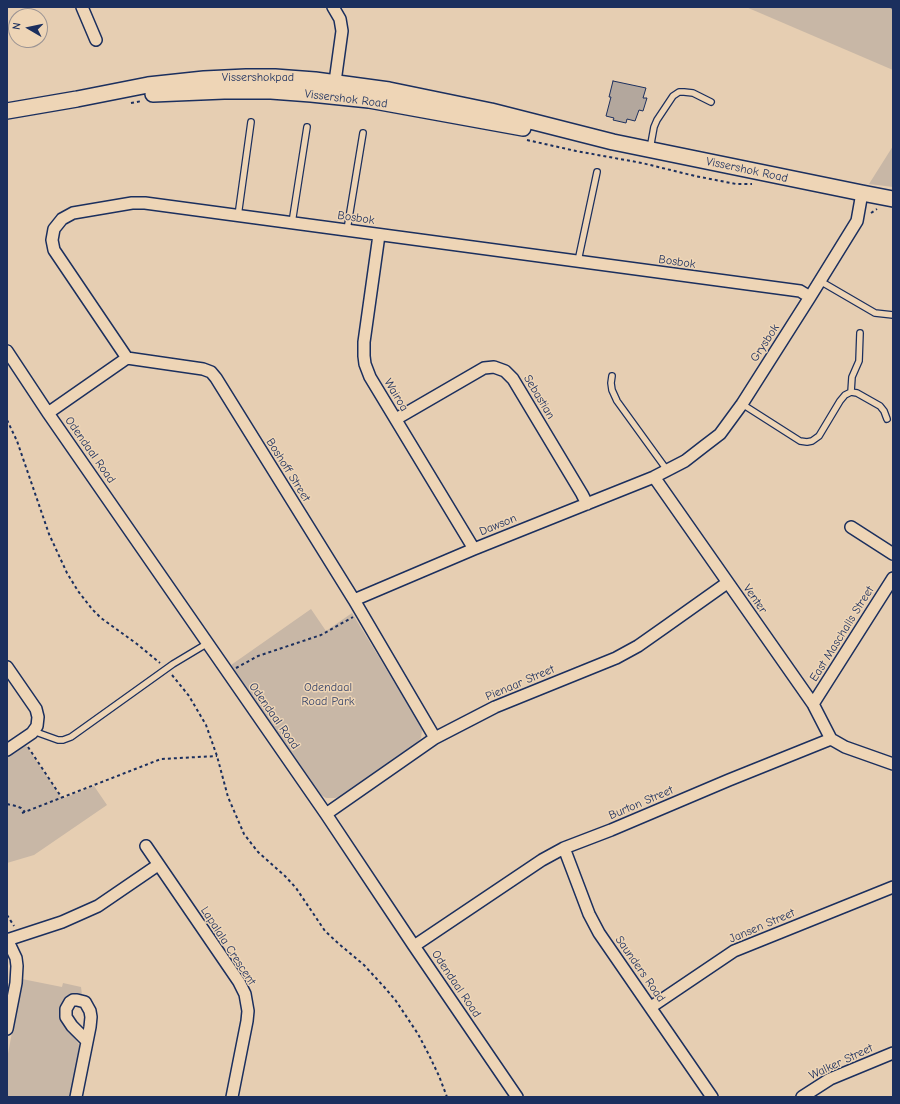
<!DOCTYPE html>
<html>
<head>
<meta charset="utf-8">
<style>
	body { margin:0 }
	#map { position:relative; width:900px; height:1104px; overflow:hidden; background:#e6ceb2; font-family:"Comic Neue",sans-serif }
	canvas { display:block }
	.frame { position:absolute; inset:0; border:8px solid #1b2f5e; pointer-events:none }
	.north { position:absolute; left:8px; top:8px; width:40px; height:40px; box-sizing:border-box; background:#eed5b6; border:1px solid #9a9393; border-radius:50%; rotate:279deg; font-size:11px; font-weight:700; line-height:16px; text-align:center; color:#1b2f5e }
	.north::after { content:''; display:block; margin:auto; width:14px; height:18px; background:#1b2f5e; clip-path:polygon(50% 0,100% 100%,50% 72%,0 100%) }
</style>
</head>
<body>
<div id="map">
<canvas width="900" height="1104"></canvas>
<div class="frame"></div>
<div class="north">N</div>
</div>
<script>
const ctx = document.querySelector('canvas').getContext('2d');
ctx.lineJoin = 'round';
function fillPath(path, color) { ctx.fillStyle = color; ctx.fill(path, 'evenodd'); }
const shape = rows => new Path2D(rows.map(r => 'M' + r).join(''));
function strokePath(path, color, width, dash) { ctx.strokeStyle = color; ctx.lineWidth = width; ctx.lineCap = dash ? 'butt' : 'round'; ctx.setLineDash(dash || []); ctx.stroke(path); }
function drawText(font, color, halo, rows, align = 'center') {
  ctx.font = font + ' "Comic Neue",sans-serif'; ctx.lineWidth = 3; ctx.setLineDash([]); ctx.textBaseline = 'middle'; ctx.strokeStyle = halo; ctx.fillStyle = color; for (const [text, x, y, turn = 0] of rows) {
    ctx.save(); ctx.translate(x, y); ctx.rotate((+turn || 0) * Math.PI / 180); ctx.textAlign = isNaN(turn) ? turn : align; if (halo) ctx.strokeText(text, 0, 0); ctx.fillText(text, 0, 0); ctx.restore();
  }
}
fillPath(shape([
	[746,7,893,7,893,70],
	[893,146,893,187,869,184],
	[311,609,326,631,352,613,421,726,422,730,421,738,415,745,339,797,335,798,326,798,318,793,231,665],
	[25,744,62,799,94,786,107,805,34,855,7,863,7,757],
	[22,979,62,987,63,983,81,987,82,995,77,995,61,1017,63,1022,80,1046,80,1050,71,1097,7,1097,7,1059]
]), '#c8b7a6');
strokePath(shape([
	[892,7,893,8]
]), '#6b6d80', 3.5);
const building = shape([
	[613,81,646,88,643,98,647,98,643,111,639,110,635,121,627,119,626,123,613,120,614,118,606,116,611,97,609,97,613,81]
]);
fillPath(building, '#b3a79d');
strokePath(building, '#1b2f5e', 1);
const lane = shape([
	[650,149,654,127,657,120,673,96,679,92,684,92,693,93,711,102],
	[238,216,251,122],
	[292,223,307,127],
	[347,230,363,133],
	[578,261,597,172],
	[820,281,875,313,893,315],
	[612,376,611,383,612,390,617,401,667,470],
	[851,392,852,377,859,361,860,333],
	[742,404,800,441,807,442,812,441,819,436,840,401,845,395,851,392,857,393,880,406,884,411,887,419],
	[33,731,58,740,63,740,71,737,173,664,208,643]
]);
const street = shape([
	[82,7,96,40],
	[333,7,340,19,342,31,334,89],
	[379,235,364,342,364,356,365,364,370,377,474,549],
	[7,351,48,413,326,814,414,946,517,1097],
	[127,358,54,250,52,240,54,229,62,219,73,213,132,203,145,203,800,291,810,297],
	[48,413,127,358,203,369,211,372,216,378,354,600,435,738],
	[396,419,484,368,494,367,505,371,513,379,582,494,587,504],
	[654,477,813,704,831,739],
	[851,527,893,554],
	[354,600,474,549,654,477,685,461,703,447,720,434,742,404,810,297,857,221,862,193],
	[7,667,36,709,38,717,37,726,32,733,7,750],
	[813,704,893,578],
	[326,814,435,738,495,707,616,658,638,646,665,627,727,583],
	[146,846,239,982,245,994,248,1011,247,1021,232,1097],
	[564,848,589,914,599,933,712,1097],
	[7,939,16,958,17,966,16,983,7,1029],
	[7,940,62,922,98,906,158,865],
	[414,946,542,860,564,848,611,830,729,780,831,739,845,747,893,764],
	[651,1007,734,951,893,887],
	[76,1097,90,1027,91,1017,90,1011,85,1002,77,1000,73,1000,70,1002,66,1009,66,1017,72,1026,87,1041],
	[802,1097,830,1079,893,1053]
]);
const secondary = shape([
	[153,94,224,91,271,91,311,94,369,100,523,128],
	[7,111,77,99,148,85,204,79,246,77,275,77,315,80,389,90,491,111,613,142,862,193,893,199]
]);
strokePath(lane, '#1b2f5e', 8);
strokePath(street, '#1b2f5e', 14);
strokePath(secondary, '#1b2f5e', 18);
strokePath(shape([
	[131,103,142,101],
	[527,140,576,151,642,163,695,176,736,184,752,184],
	[871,213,877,209],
	[7,420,17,441,49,534,67,573,78,591,92,609,101,618,137,644,160,663],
	[236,668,258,656,321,635,353,617],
	[172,675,189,696,206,725,217,756,228,797,244,834,258,852,285,876,296,888,325,931,339,944,364,965,386,989,396,1001,418,1034,429,1055,439,1076,447,1097],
	[28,747,62,798],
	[7,804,16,806,21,808,25,812],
	[22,813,161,759,217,756],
	[7,915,14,926]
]), '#1b2f5e', 2, [3, 3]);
strokePath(lane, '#eed5b6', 5.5);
strokePath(street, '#eed5b6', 11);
strokePath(secondary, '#eed5b6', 15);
drawText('12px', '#1b2f5e', '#eed5b6', [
	["Vissershokpad",258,78],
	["Vissershok Road",346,99,7],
	["Vissershok Road",747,170,12],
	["Bosbok",356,218,8],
	["Bosbok",677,262,8],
	["Grysbok",765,343,-57],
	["Wairoa",396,395,59],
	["Sebastian",539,397,59],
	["Odendaal Road",90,450,55],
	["Boshoff Street",288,470,58],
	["Dawson",498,525,-22],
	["Venter",755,599,55],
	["East Maschalls Street",842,634,-58],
	["Pienaar Street",520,683,-23],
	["Odendaal Road",274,716,55],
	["Burton Street",641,803,-23],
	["Jansen Street",762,926,-23],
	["Lapalala Crescent",228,946,57],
	["Saunders Road",640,969,55],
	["Odendaal Road",456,984,56],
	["Walker Street",841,1062,-25]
]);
drawText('12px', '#354369', '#eed5b6', [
	["Odendaal",328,688],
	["Road Park",328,702]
]);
</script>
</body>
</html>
